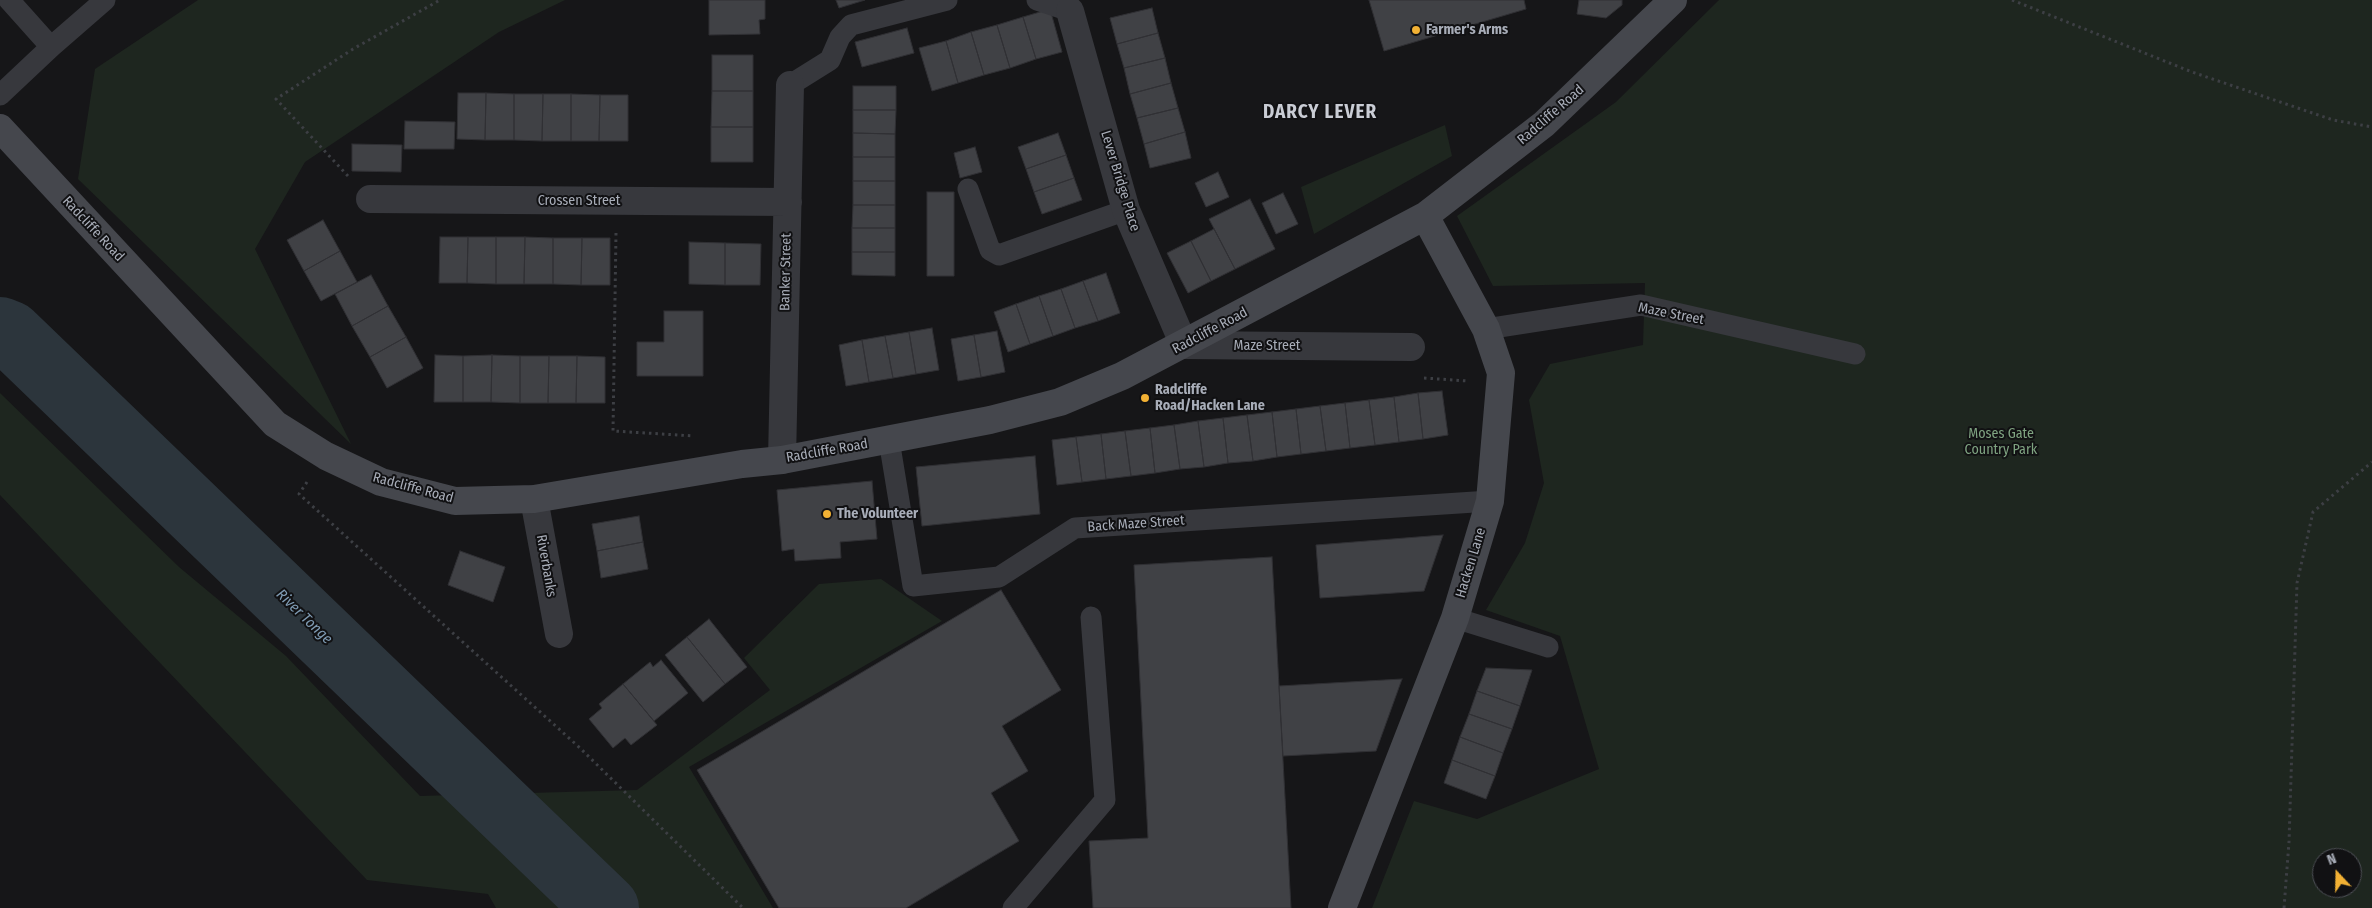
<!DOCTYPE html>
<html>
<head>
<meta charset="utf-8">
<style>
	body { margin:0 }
	#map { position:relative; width:2372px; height:908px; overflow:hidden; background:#161618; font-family:"Fira Sans Condensed",sans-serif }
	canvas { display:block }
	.north { position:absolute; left:2312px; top:848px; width:50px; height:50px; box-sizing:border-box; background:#111113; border:1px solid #4d4f55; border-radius:50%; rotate:339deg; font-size:14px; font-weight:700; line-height:20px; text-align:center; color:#a8adb8 }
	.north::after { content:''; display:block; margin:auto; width:18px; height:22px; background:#f2b134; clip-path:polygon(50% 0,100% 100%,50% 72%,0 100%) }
</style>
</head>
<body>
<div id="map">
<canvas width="2372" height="908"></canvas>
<div class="north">N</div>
</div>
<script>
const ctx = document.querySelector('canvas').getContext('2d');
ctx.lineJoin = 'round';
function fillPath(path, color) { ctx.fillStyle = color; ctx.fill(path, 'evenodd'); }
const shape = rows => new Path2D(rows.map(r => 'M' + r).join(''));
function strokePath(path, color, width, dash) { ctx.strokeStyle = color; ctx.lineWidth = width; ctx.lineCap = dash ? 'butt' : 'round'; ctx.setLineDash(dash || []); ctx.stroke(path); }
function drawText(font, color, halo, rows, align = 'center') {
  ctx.font = font + ' "Fira Sans Condensed",sans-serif'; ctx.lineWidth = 4; ctx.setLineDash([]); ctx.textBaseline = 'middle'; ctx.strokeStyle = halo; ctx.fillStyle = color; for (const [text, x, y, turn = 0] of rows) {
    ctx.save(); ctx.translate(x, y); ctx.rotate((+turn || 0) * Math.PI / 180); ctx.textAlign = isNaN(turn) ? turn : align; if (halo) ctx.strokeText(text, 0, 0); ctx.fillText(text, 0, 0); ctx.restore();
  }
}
fillPath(shape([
	[198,0,565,0,499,32,305,162,255,249,351,444,78,179,95,69],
	[1719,0,2372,0,2372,908,1372,908,1414,801,1477,819,1599,769,1560,636,1486,610,1525,543,1544,483,1529,400,1550,364,1643,345,1645,283,1493,286,1457,216,1616,102],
	[2322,858,2352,858,2352,888,2322,888],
	[1445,125,1452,156,1314,234,1301,187],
	[0,393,179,567,286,656,420,796,637,790,770,690,744,658,819,584,881,579,942,621,689,767,773,908,496,908,488,894,367,880,0,495]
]), '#1e261f');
strokePath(shape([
	[0,330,10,334,606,908]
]), '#2c353c', 66);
const building = shape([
	[709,0,765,0,765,19,759,20,760,34,709,35,709,0],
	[836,0,865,0,839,8,836,0],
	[1369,0,1524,0,1526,9,1384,51,1369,0],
	[1579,0,1622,0,1622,5,1606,18,1577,14,1579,0],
	[1152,8,1158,33,1117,44,1110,18,1152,8],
	[1050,9,1062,52,1036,59,1023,17,1050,9],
	[1023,17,1036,59,1010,68,997,25,1023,17],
	[997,25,1010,68,984,75,971,32,997,25],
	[907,28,914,53,862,67,855,42,907,28],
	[971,32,984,75,958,83,946,41,971,32],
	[1158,33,1165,58,1124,68,1117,44,1158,33],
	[946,41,958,83,932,91,919,48,946,41],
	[712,55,753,55,753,91,712,91,712,55],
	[1165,58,1171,83,1130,94,1124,68,1165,58],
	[1171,83,1178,108,1137,118,1130,94,1171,83],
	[853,86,896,86,896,110,853,110,853,86],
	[712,91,753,91,753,127,711,127,712,91],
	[458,93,486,93,485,140,457,139,458,93],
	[486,93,514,94,514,140,485,140,486,93],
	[514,94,543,94,542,141,514,140,514,94],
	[543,94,571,94,571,141,542,141,543,94],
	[571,94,600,95,599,141,571,141,571,94],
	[600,95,628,95,628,141,599,141,600,95],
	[1178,108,1185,132,1144,144,1137,118,1178,108],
	[853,110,896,110,895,134,853,133,853,110],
	[405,121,455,122,454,149,404,149,405,121],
	[711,127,753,127,753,162,711,162,711,127],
	[1185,132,1191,158,1150,168,1144,144,1185,132],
	[853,133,895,134,895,157,853,157,853,133],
	[1058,133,1066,155,1026,169,1018,147,1058,133],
	[352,144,402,145,401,172,352,171,352,144],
	[975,147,982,172,960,178,954,153,975,147],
	[1066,155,1074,178,1034,192,1026,169,1066,155],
	[853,157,895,157,895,181,853,181,853,157],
	[1218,172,1229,197,1206,207,1195,183,1218,172],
	[1074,178,1082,200,1042,214,1034,192,1074,178],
	[853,181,895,181,895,205,853,205,853,181],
	[927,192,954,192,954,276,927,276,927,192],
	[1283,193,1298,224,1276,234,1262,203,1283,193],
	[1250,199,1275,249,1235,269,1209,219,1250,199],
	[853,205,895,205,895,228,852,228,853,205],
	[323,220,340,251,304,271,287,240,323,220],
	[852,228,895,228,895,252,852,252,852,228],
	[1214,229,1235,269,1211,281,1191,241,1214,229],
	[440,237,468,237,467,283,439,283,440,237],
	[468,237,496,237,496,284,467,283,468,237],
	[496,237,525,237,524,284,496,284,496,237],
	[525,237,553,238,553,284,524,284,525,237],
	[553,238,582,238,581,285,553,284,553,238],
	[582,238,610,238,610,285,581,285,582,238],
	[1191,241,1211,281,1188,293,1167,253,1191,241],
	[689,242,725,243,725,285,689,284,689,242],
	[725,243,761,244,760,285,725,285,725,243],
	[340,251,357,282,321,301,304,271,340,251],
	[852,252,895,252,895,276,852,275,852,252],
	[1106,273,1120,313,1098,321,1083,281,1106,273],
	[371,275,388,306,352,326,335,294,371,275],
	[1083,281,1098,321,1075,328,1061,289,1083,281],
	[1061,289,1075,328,1053,336,1039,296,1061,289],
	[1039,296,1053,336,1030,344,1016,304,1039,296],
	[1016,304,1030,344,1008,352,994,312,1016,304],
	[388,306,406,337,370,357,352,326,388,306],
	[664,311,703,311,703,376,637,376,637,342,664,342,664,311],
	[932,328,939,370,916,374,909,332,932,328],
	[997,331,1005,372,981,377,974,335,997,331],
	[909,332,916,374,893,378,885,336,909,332],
	[974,335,981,377,958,381,951,339,974,335],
	[885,336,893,378,869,382,862,340,885,336],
	[406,337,423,368,387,388,370,357,406,337],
	[862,340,869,382,846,386,839,345,862,340],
	[435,355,463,356,463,402,434,402,435,355],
	[492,355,491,402,463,402,463,356,492,355],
	[492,355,520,356,520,403,491,402,492,355],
	[520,356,549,356,548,403,520,403,520,356],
	[549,356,577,356,576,403,548,403,549,356],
	[577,356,605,357,605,403,576,403,577,356],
	[1442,391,1448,435,1423,439,1418,393,1442,391],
	[1418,393,1423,439,1399,442,1394,397,1418,393],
	[1394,397,1399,442,1375,445,1369,400,1394,397],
	[1369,400,1375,445,1350,448,1345,403,1369,400],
	[1345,403,1350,448,1326,451,1320,406,1345,403],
	[1320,406,1326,451,1301,454,1296,409,1320,406],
	[1296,409,1301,454,1277,457,1272,412,1296,409],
	[1272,412,1277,457,1253,461,1247,415,1272,412],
	[1247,415,1253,461,1228,463,1223,418,1247,415],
	[1223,418,1228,463,1204,467,1198,421,1223,418],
	[1198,421,1204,467,1180,469,1174,425,1198,421],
	[1174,425,1180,469,1155,473,1150,428,1174,425],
	[1150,428,1155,473,1131,476,1125,431,1150,428],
	[1125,431,1131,476,1106,479,1101,434,1125,431],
	[1101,434,1106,479,1082,482,1076,437,1101,434],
	[1076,437,1082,482,1057,485,1052,440,1076,437],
	[1035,456,1040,514,922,526,916,467,1035,456],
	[872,481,877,539,840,542,841,558,795,561,794,549,782,551,777,490,872,481],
	[639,516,643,542,597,551,592,524,639,516],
	[1443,535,1424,591,1320,598,1316,545,1443,535],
	[643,542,648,569,601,578,597,551,643,542],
	[460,551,505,567,493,602,448,585,460,551],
	[1272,557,1291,908,1093,908,1089,841,1148,838,1134,565,1272,557],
	[1001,590,1061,690,1002,726,1028,771,991,793,1019,841,906,908,779,908,697,770,1001,590],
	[709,619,747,667,725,684,687,637,709,619],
	[687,637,725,684,703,702,665,655,687,637],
	[661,660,688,693,654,721,623,684,650,662,653,667,661,660],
	[1486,668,1532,670,1520,706,1477,691,1486,668],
	[1402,679,1376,751,1283,756,1279,686,1402,679],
	[623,684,657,725,631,745,625,738,613,748,589,719,602,708,599,704,623,684],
	[1477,691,1520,706,1512,729,1469,714,1477,691],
	[1469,714,1512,729,1503,753,1460,737,1469,714],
	[1460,737,1503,753,1495,776,1452,760,1460,737],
	[1452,760,1495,776,1486,799,1444,783,1452,760]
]);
fillPath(building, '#404145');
strokePath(building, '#303034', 1);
strokePath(shape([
	[2012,0,2192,72,2333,120,2372,127],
	[348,176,276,99,353,49,440,0],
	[616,233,613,431,694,436],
	[1424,378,1468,381],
	[307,482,299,494,580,748,743,908],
	[2284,908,2289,842,2297,583,2313,512,2372,462]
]), '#3d3f44', 3, [2.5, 4]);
strokePath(shape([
	[1037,0,1070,11],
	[51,47,105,0],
	[790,85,830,60,840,37,851,25,947,0],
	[0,95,51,47,9,0],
	[968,189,990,250,999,255,1126,210],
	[1486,329,1641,305,1855,354],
	[889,440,913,586,999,577,1075,528,1490,501],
	[1455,618,1548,647],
	[1013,908,1105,800,1091,617]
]), '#37383d', 21);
strokePath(shape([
	[1070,11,1126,210,1184,345,1411,347],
	[370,199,788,202],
	[782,460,790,85],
	[534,499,559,634]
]), '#37383d', 28);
strokePath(shape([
	[0,128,275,424,326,456,381,482,455,501,534,499,742,464,782,460,990,420,1060,402,1122,376,1425,216,1544,124,1673,0],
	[1342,908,1455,618,1490,501,1501,373,1486,329,1425,216]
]), '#45474d', 28);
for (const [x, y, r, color] of [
	[1416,30,5,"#f2b134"],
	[1145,398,5,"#f2b134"],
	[827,514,5,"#f2b134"]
]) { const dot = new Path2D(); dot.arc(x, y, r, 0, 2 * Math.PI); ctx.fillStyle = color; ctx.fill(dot); strokePath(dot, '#111113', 2); }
drawText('bold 14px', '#a8adb8', '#111113', [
	["Farmer's Arms",1426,30],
	["Radcliffe",1155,390],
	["Road/Hacken Lane",1155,406],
	["The Volunteer",837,514]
], 'left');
drawText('14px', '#a8adb8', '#111113', [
	["Radcliffe Road",1551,115,-41],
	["Lever Bridge Place",1120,181,73],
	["Crossen Street",579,201],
	["Radcliffe Road",93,229,47],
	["Banker Street",786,272,-89],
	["Maze Street",1671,314,11],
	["Radcliffe Road",1210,331,-28],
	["Maze Street",1267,346],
	["Radcliffe Road",827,451,-10],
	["Radcliffe Road",413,488,15],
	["Back Maze Street",1136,524,-4],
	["Hacken Lane",1471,563,-73],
	["Riverbanks",546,566,80]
]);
drawText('14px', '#7fa381', '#111113', [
	["Moses Gate",2001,434],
	["Country Park",2001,450]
]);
drawText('italic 15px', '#7f9bb3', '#111113', [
	["River Tonge",304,617,44]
]);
ctx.letterSpacing = '1px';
drawText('bold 19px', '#c9ccd4', '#111113', [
	["DARCY LEVER",1320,113]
]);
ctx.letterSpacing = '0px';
</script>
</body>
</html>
